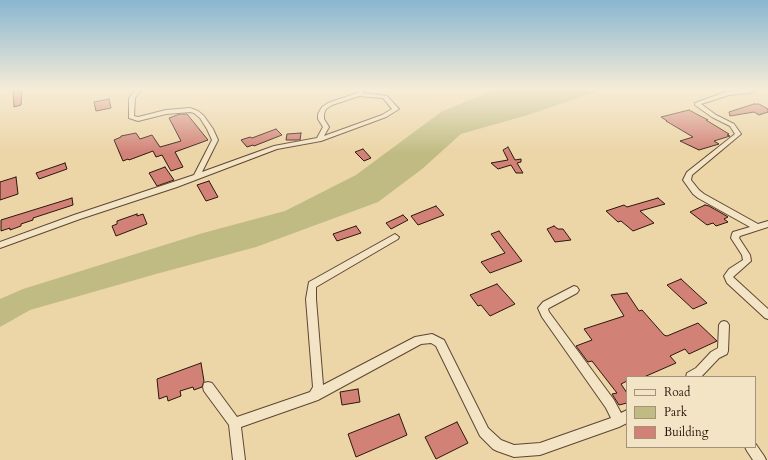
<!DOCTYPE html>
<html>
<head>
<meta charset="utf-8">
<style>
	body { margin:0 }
	#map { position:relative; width:768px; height:460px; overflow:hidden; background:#ecd5a6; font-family:Cardo,serif }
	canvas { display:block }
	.legend { position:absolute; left:626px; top:376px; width:130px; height:72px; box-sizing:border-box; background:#f3e4c5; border:1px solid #a4927b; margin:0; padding:5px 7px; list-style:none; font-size:12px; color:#2d170d }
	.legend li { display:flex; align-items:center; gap:8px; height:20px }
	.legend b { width:20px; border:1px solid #a4927b }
</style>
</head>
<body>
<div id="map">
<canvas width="768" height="460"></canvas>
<ul class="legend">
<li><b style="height:5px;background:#f3e4c5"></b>Road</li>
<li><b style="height:11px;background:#bfbb82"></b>Park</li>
<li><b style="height:11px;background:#d18176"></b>Building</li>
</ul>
</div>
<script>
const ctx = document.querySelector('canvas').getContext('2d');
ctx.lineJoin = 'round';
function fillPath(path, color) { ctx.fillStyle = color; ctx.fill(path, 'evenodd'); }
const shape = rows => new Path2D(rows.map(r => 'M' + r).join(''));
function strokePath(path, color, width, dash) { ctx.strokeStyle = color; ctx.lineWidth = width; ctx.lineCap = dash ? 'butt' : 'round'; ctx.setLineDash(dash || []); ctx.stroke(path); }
fillPath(shape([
	[495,89,604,89,531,114,461,134,422,169,378,202,256,247,156,274,30,310,0,327,0,299,23,289,203,233,285,211,356,175,441,112]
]), '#bfbb82');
const building = shape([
	[13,89,22,89,21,105,14,107,13,89],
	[109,99,111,108,96,111,94,102,109,99],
	[754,104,759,104,768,109,768,112,759,115,754,112,730,116,729,112,754,104],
	[689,110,708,120,706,120,729,134,727,135,730,136,714,141,719,144,699,150,680,141,693,137,666,121,667,121,661,117,689,110],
	[180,114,187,114,208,140,175,152,183,167,171,171,162,155,156,157,153,151,129,160,128,159,123,161,114,140,121,137,121,136,136,133,140,139,152,135,160,147,181,141,169,118,180,114],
	[276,129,282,135,254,146,253,145,247,147,241,140,250,137,252,138,276,129],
	[301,133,300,140,286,140,287,134,301,133],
	[508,147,515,160,521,159,521,162,517,163,523,173,516,173,511,165,498,169,491,163,508,160,503,150,508,147],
	[363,149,371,158,364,161,355,152,363,149],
	[65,163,67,169,39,179,36,173,65,163],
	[165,167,174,180,157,186,149,173,165,167],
	[16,177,18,194,0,200,0,182,16,177],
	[209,181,218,197,206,201,197,185,209,181],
	[72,198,73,205,33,218,33,220,21,224,21,226,10,230,10,228,1,231,1,220,72,198],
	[658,198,665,204,640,211,654,223,633,231,621,221,618,222,606,211,624,205,627,207,658,198],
	[705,205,709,206,723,214,728,217,724,219,728,222,716,226,713,223,707,225,690,212,705,205],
	[436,206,444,215,418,225,411,216,436,206],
	[137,214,137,216,143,214,147,224,116,236,112,226,117,224,117,221,137,214],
	[403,215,408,220,391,229,386,223,403,215],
	[356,226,361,233,337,241,333,234,356,226],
	[554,226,558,229,563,229,571,240,555,242,547,229,554,226],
	[499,231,522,261,490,273,481,262,505,253,491,234,499,231],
	[681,279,707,303,693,309,667,285,681,279],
	[497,284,515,304,490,316,481,305,478,306,470,295,497,284],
	[627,293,639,311,642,310,664,335,667,336,698,323,717,341,689,354,685,349,670,356,676,363,644,377,627,377,627,381,621,384,627,393,627,403,619,405,612,394,617,393,592,361,588,362,576,346,592,340,584,329,624,316,611,295,627,293],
	[201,363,204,381,202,387,194,390,193,387,180,391,181,396,168,401,167,396,159,399,157,379,201,363],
	[358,389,360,402,342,405,340,392,358,389],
	[399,414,407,435,356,457,348,434,399,414],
	[457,422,468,443,436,459,425,437,457,422]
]);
fillPath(building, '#d18176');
strokePath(building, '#2d170d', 1);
const street = shape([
	[136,89,142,89,135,98,134,116,138,117,166,110,190,108,198,111,204,116,213,129,218,140,202,172,274,146,317,138,323,127,318,119,318,114,322,107,328,103,357,93,360,89,364,89,363,93,387,96,399,109,386,117,321,141,277,149,177,187,80,219,0,248,0,242,74,215,194,175,212,140,207,129,200,118,194,113,190,112,166,114,138,121,129,118,129,98,136,89],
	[359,96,383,98,392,109,382,115,324,136,329,127,324,119,324,114,326,109,332,105,359,96],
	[750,89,758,89,750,93,729,95,701,104,716,115,734,124,741,134,692,175,691,180,699,190,704,194,758,224,768,221,768,227,740,236,739,238,750,255,751,261,733,277,768,309,768,319,765,318,727,283,724,276,729,269,743,260,742,255,731,238,732,234,733,232,750,227,698,198,693,194,683,180,687,172,735,134,730,126,712,117,695,105,695,103,728,91,750,89],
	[395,234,399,237,398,239,316,287,316,299,323,385,415,337,432,334,444,340,488,428,501,440,514,445,540,443,611,418,606,408,542,317,538,308,543,302,574,286,577,287,579,290,577,293,549,308,548,309,549,312,614,400,621,413,627,410,627,423,619,427,540,455,514,457,497,451,493,449,480,436,436,346,431,343,421,344,318,400,241,427,245,460,233,460,229,425,204,391,203,387,204,383,208,382,212,383,237,417,310,392,313,387,306,299,309,282,395,234],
	[724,321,727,322,729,325,728,351,727,354,719,358,701,377,686,377,687,373,696,368,711,352,718,348,719,325,721,322,724,321],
	[755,443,764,456,766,460,753,460,747,451,745,447,755,447,755,443]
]);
strokePath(street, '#5d4633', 2);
fillPath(street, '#f3e4c5');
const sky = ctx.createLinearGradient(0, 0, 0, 154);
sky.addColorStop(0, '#89b6d1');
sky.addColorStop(0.58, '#f6ecd7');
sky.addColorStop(1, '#f6ecd700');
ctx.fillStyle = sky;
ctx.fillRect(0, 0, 768, 154);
</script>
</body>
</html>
